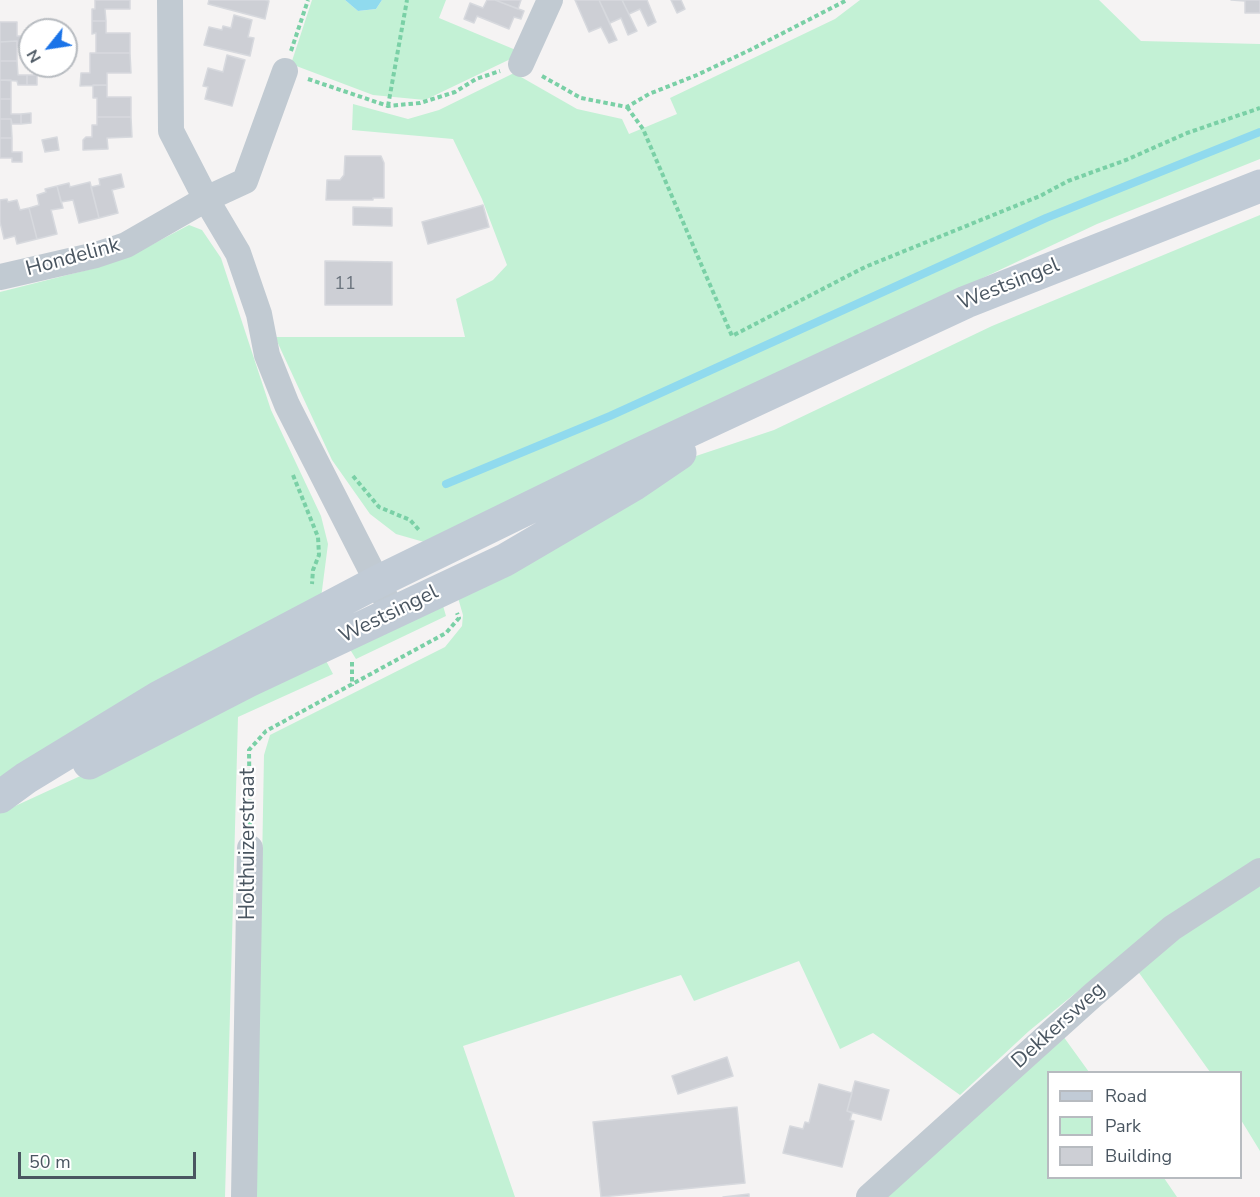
<!DOCTYPE html>
<html>
<head>
<meta charset="utf-8">
<style>
	body { margin:0 }
	#map { position:relative; width:1260px; height:1197px; overflow:hidden; background:#f5f3f3; font-family:"Nunito Sans",sans-serif }
	canvas { display:block }
	.legend { position:absolute; left:1047px; top:1071px; width:195px; height:108px; box-sizing:border-box; background:#fff; border:2px solid #b7bbc0; margin:0; padding:8px 10px; list-style:none; font-size:18px; color:#4a5661 }
	.legend li { display:flex; align-items:center; gap:12px; height:30px }
	.legend b { width:30px; border:2px solid #b7bbc0 }
	.north { position:absolute; left:18px; top:18px; width:60px; height:60px; box-sizing:border-box; background:#fff; border:2px solid #b7bbc0; border-radius:50%; rotate:240deg; font-size:16px; font-weight:700; line-height:24px; text-align:center; color:#4a5661 }
	.north::after { content:''; display:block; margin:auto; width:21px; height:27px; background:#1a73e8; clip-path:polygon(50% 0,100% 100%,50% 72%,0 100%) }
	.scale { position:absolute; left:18px; top:1152px; width:178px; height:27px; box-sizing:border-box; border:3px solid #4a5661; border-top:0; padding-left:8px; font-size:18px; line-height:21px; white-space:nowrap; color:#4a5661; -webkit-text-stroke:4px #fff; paint-order:stroke }
</style>
</head>
<body>
<div id="map">
<canvas width="1260" height="1197"></canvas>
<ul class="legend">
<li><b style="height:8px;background:#c1cbd6"></b>Road</li>
<li><b style="height:16px;background:#c3f1d5"></b>Park</li>
<li><b style="height:16px;background:#cdcfd5"></b>Building</li>
</ul>
<div class="north">N</div>
<div class="scale">50 m</div>
</div>
<script>
const ctx = document.querySelector('canvas').getContext('2d');
ctx.lineJoin = 'round';
function fillPath(path, color) { ctx.fillStyle = color; ctx.fill(path, 'evenodd'); }
const shape = rows => new Path2D(rows.map(r => 'M' + r).join(''));
function strokePath(path, color, width, dash) { ctx.strokeStyle = color; ctx.lineWidth = width; ctx.lineCap = dash ? 'butt' : 'round'; ctx.setLineDash(dash || []); ctx.stroke(path); }
function drawText(font, color, halo, rows, align = 'center') {
  ctx.font = font + ' "Nunito Sans",sans-serif'; ctx.lineWidth = 4.5; ctx.setLineDash([]); ctx.textBaseline = 'middle'; ctx.strokeStyle = halo; ctx.fillStyle = color; for (const [text, x, y, turn = 0] of rows) {
    ctx.save(); ctx.translate(x, y); ctx.rotate((+turn || 0) * Math.PI / 180); ctx.textAlign = isNaN(turn) ? turn : align; if (halo) ctx.strokeText(text, 0, 0); ctx.fillText(text, 0, 0); ctx.restore();
  }
}
fillPath(shape([
	[312,0,345,0,358,11,376,9,382,0,446,0,439,18,523,53,425,100,373,95,291,64],
	[860,0,1099,0,1141,41,1260,44,1260,159,1097,224,424,542,396,534,370,514,332,460,275,337,465,337,456,299,493,280,507,265,482,199,453,139,352,130,353,104,408,119,439,110,514,73,577,109,622,119,629,134,677,114,670,98,835,19],
	[1260,215,1260,863,1116,960,1029,1031,960,1095,873,1033,840,1049,799,961,694,1001,681,975,463,1046,515,1197,256,1197,264,755,270,735,445,647,462,626,463,615,456,591,681,461,774,430,992,326],
	[189,225,202,230,221,258,271,410,321,516,328,544,321,598,0,783,0,292,99,267,132,255],
	[441,599,446,616,356,659,346,643],
	[323,655,333,674,238,717,225,1197,0,1197,0,813,89,772],
	[1260,886,1260,1151,1241,1120,1240,1072,1210,1072,1137,970,1188,928],
	[1063,1036,1089,1072,1048,1072,1048,1178,1164,1178,1177,1197,873,1197]
]), '#c3f1d5');
fillPath(shape([
	[345,0,382,0,376,9,358,11]
]), '#90daee');
strokePath(shape([
	[446,484,610,416,1046,218,1260,132]
]), '#90daee', 8);
const building = shape([
	[95,0,130,0,130,9,105,9,106,21,92,21,92,9,95,9,95,0],
	[209,0,265,0,269,1,265,19,208,4,209,0],
	[487,0,495,0,524,11,521,19,514,17,509,29,477,16,474,23,464,19,470,3,483,8,487,0],
	[495,0,521,0,518,9,495,0],
	[575,0,599,0,617,40,609,43,601,27,589,32,575,0],
	[599,0,622,0,637,31,628,35,621,18,610,23,599,0],
	[622,0,647,0,656,22,648,26,640,9,629,14,622,0],
	[671,0,681,0,685,9,677,13,671,0],
	[1231,0,1260,0,1260,13,1245,13,1245,1,1231,0],
	[234,15,252,20,248,37,254,38,250,56,204,45,209,27,222,30,223,26,231,28,234,15],
	[92,21,106,21,106,33,130,33,130,53,96,53,96,33,92,34,92,21],
	[0,22,17,22,17,36,27,36,27,46,17,47,17,41,0,42,0,22],
	[17,41,17,61,0,61,0,42,17,41],
	[90,53,130,53,131,73,107,73,107,85,80,86,81,73,90,73,90,53],
	[227,55,245,60,232,106,205,99,208,87,203,86,208,68,223,72,227,55],
	[0,61,17,61,18,75,27,75,27,85,18,85,17,81,0,80,0,61],
	[27,75,37,75,37,85,27,85,27,75],
	[0,80,11,80,11,99,0,99,0,80],
	[93,85,107,85,107,97,131,97,131,117,97,117,97,98,93,98,93,85],
	[0,99,11,99,11,114,21,114,21,124,12,124,11,119,0,119,0,99],
	[31,113,31,123,21,124,21,114,31,113],
	[97,117,131,117,132,137,107,138,108,149,83,150,83,140,86,137,92,137,92,125,97,125,97,117],
	[0,119,11,119,12,138,0,138,0,119],
	[57,137,59,150,45,152,42,140,57,137],
	[0,138,12,138,12,152,22,152,22,162,12,162,12,158,0,158,0,138],
	[345,156,381,156,384,163,384,198,373,198,373,200,326,200,327,180,340,180,344,175,345,156],
	[121,174,124,187,112,190,118,213,99,218,91,187,100,185,99,179,121,174],
	[90,182,99,218,79,223,73,200,61,202,57,186,69,183,70,187,90,182],
	[57,186,63,208,51,210,57,234,37,239,29,208,39,205,37,195,46,192,45,189,57,186],
	[7,199,8,202,17,200,20,210,29,208,37,239,17,244,15,236,4,239,0,222,0,200,7,199],
	[483,205,489,227,428,244,422,222,483,205],
	[353,207,392,208,392,226,353,225,353,207],
	[325,261,392,262,392,305,325,305,325,261],
	[727,1057,733,1076,678,1094,672,1076,727,1057],
	[855,1081,889,1090,881,1120,847,1111,855,1081],
	[819,1084,852,1093,847,1111,852,1113,850,1120,854,1121,842,1167,783,1153,790,1126,803,1129,805,1122,809,1123,819,1084],
	[737,1107,745,1183,601,1197,593,1122,737,1107],
	[749,1194,749,1197,723,1197,749,1194]
]);
fillPath(building, '#cdcfd5');
strokePath(building, '#d7d9de', 1.5);
strokePath(shape([
	[291,51,308,0],
	[542,76,581,98,627,107,649,94,697,75,750,50,847,0],
	[308,79,388,106,420,103,455,92,476,79,500,71],
	[388,106,407,0],
	[627,107,643,129,732,336,865,267,1040,196,1068,181,1126,160,1187,133,1260,108],
	[293,475,318,537,319,555,313,570,312,584],
	[353,476,379,507,410,520,419,530],
	[352,662,352,686],
	[250,826,249,750,266,731,446,633,459,618,457,613]
]), '#7ad0a6', 4, [4.5, 3]);
strokePath(shape([
	[521,64,550,0],
	[285,71,245,181,206,199,238,253,259,314,267,355,287,405,386,599],
	[0,277,96,255,126,245,206,199,171,131,170,0],
	[244,1197,250,848],
	[869,1197,1093,995,1172,928,1260,871]
]), '#c1cad2', 26);
strokePath(shape([
	[89,763,248,681,505,560,633,485,680,453],
	[0,797,26,778,159,697,377,582,633,457,966,302,1260,186]
]), '#c1cbd6', 33);
drawText('18px', '#6b747e', null, [
	["11",345,285]
]);
drawText('21px', '#4a5661', '#fff', [
	["Hondelink",73,258,-15],
	["Westsingel",1009,285,-22],
	["Westsingel",389,615,-26],
	["Holthuizerstraat",249,844,-90],
	["Dekkersweg",1059,1026,-42]
]);
</script>
</body>
</html>
